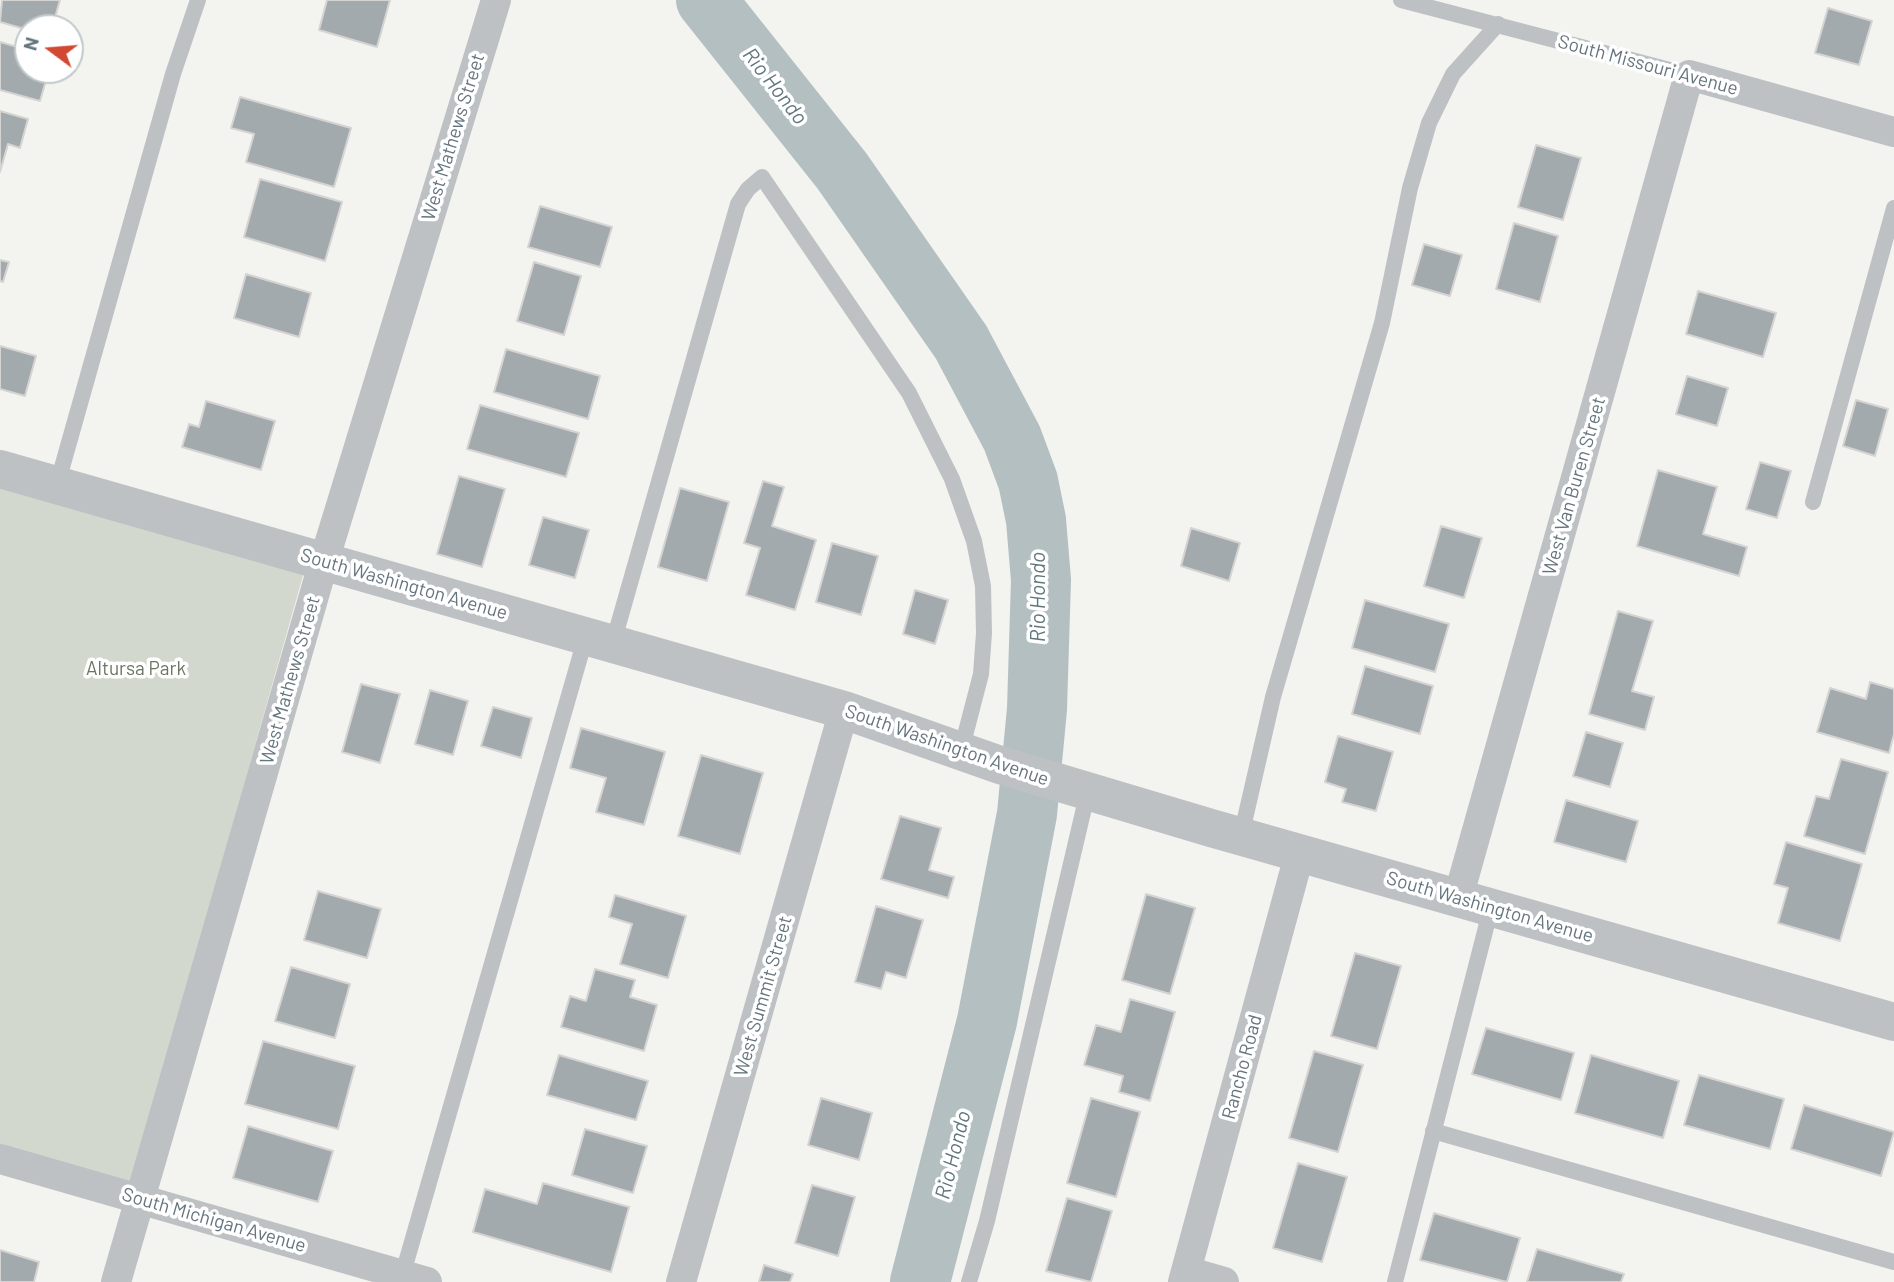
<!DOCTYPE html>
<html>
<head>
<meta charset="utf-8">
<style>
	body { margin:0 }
	#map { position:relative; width:1894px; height:1282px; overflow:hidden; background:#f3f3f0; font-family:Barlow,sans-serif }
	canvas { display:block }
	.north { position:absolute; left:14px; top:14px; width:70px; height:70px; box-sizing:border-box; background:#fff; border:2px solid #c1c8cb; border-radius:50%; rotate:286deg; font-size:19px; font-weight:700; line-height:28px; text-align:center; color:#65757e }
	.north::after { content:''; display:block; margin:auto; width:24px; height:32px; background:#d14933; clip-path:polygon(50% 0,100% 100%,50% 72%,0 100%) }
</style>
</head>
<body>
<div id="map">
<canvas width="1894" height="1282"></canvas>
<div class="north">N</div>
</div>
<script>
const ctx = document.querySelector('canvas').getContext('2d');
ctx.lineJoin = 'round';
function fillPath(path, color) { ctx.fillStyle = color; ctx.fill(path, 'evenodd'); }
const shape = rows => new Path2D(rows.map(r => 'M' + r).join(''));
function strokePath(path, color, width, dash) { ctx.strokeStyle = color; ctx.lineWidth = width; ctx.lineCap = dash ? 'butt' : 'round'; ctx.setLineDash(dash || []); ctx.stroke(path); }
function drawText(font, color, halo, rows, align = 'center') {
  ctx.font = font + ' Barlow,sans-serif'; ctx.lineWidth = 7; ctx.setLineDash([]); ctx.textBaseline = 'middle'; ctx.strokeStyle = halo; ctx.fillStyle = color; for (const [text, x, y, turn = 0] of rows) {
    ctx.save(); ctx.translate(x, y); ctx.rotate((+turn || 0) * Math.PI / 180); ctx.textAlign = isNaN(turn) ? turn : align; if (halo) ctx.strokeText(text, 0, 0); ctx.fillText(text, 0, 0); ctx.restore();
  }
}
fillPath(shape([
	[0,486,304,572,128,1195,0,1152]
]), '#d3d8cf');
strokePath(shape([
	[706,0,842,171,961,342,1012,438,1028,481,1036,520,1041,580,1037,709,1027,814,987,1021,920,1282]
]), '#b3bfc1', 60);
const building = shape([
	[2,0,60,0,52,28,28,30,0,22,2,0],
	[327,0,390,0,377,47,319,30,327,0],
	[1828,8,1872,21,1859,65,1815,53,1828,8],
	[0,42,28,50,28,70,49,70,40,101,0,90,0,42],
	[240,97,351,128,334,187,246,162,254,134,231,128,240,97],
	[0,111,28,119,20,148,8,144,0,172,0,111],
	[1536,145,1581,158,1563,220,1518,207,1536,145],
	[260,179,342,202,325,261,244,237,260,179],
	[540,206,612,227,600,267,528,247,540,206],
	[1514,223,1558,236,1540,302,1496,289,1514,223],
	[1424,244,1462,255,1450,296,1412,285,1424,244],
	[0,260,9,262,3,282,0,281,0,260],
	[534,262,581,276,564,335,517,321,534,262],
	[246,274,311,293,299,337,234,318,246,274],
	[1698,291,1776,313,1763,357,1686,334,1698,291],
	[0,346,36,356,25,396,0,389,0,346],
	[506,349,600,376,588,419,494,392,506,349],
	[1687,376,1728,388,1717,426,1676,414,1687,376],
	[1856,400,1888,409,1875,456,1843,446,1856,400],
	[206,401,275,421,261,470,182,447,189,424,199,427,206,401],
	[480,405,579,433,566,477,467,449,480,405],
	[1760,462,1791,471,1777,518,1746,509,1760,462],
	[1658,470,1717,487,1703,534,1747,547,1739,576,1637,546,1658,470],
	[459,476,505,489,482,567,437,554,459,476],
	[763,481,784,487,772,526,816,540,795,610,746,595,760,548,744,543,763,481],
	[680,488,729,502,707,581,658,567,680,488],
	[543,517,589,530,575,578,529,565,543,517],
	[1441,526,1482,538,1464,598,1424,586,1441,526],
	[1191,528,1240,543,1229,581,1181,566,1191,528],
	[832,543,878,556,861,615,816,602,832,543],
	[915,590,948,600,935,644,903,634,915,590],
	[1365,600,1449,624,1435,672,1352,648,1365,600],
	[1618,611,1653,621,1632,691,1654,697,1645,730,1589,714,1618,611],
	[1365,666,1433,686,1420,734,1352,714,1365,666],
	[1870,682,1894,689,1894,734,1889,753,1817,732,1830,688,1866,699,1870,682],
	[361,684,400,694,380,763,342,752,361,684],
	[430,690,468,701,453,755,415,744,430,690],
	[493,707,532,718,521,758,481,746,493,707],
	[581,728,665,752,644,825,596,812,606,778,570,768,581,728],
	[1586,732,1623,743,1610,787,1573,776,1586,732],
	[1338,736,1393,752,1376,811,1342,802,1346,789,1325,782,1338,736],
	[701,755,763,773,740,854,678,836,701,755],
	[1841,759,1888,772,1865,854,1804,836,1816,796,1829,799,1841,759],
	[1566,800,1638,821,1626,862,1554,842,1566,800],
	[900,816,941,828,929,870,954,877,948,898,881,879,900,816],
	[1786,842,1862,864,1840,941,1778,923,1788,888,1774,884,1786,842],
	[318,891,381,909,367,958,304,940,318,891],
	[1146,894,1195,908,1170,994,1122,980,1146,894],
	[615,895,686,916,668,978,620,964,632,924,609,917,615,895],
	[876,906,923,920,906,978,886,972,881,989,855,982,876,906],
	[1355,953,1401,966,1377,1049,1331,1036,1355,953],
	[291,967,350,984,335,1038,275,1021,291,967],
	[595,969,635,980,630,997,657,1005,644,1051,561,1027,570,996,586,1001,595,969],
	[1130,999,1175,1012,1150,1101,1119,1092,1123,1076,1084,1065,1096,1025,1121,1032,1130,999],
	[1486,1028,1574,1053,1561,1100,1472,1074,1486,1028],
	[263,1041,355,1066,338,1129,245,1104,263,1041],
	[1314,1051,1363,1065,1338,1152,1289,1138,1314,1051],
	[559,1055,648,1081,636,1120,547,1095,559,1055],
	[1591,1055,1679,1081,1663,1138,1575,1113,1591,1055],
	[1699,1075,1784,1099,1770,1149,1684,1125,1699,1075],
	[821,1098,872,1113,859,1160,808,1145,821,1098],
	[1091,1098,1140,1112,1116,1197,1067,1183,1091,1098],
	[1804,1105,1894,1132,1881,1176,1791,1149,1804,1105],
	[248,1126,333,1151,318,1202,233,1178,248,1126],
	[585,1129,647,1146,633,1193,572,1175,585,1129],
	[1298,1163,1347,1177,1322,1262,1273,1248,1298,1163],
	[543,1183,629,1207,611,1272,473,1232,485,1189,537,1204,543,1183],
	[812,1185,855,1197,838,1256,795,1243,812,1185],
	[1067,1198,1112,1211,1091,1282,1046,1271,1067,1198],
	[1434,1213,1520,1238,1507,1282,1420,1260,1434,1213],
	[1537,1249,1624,1274,1621,1282,1527,1282,1537,1249],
	[0,1250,39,1262,34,1282,0,1282,0,1250],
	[764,1265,793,1274,790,1282,759,1282,764,1265]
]);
fillPath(building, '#a3aaae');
strokePath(building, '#d5d4d3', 2);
strokePath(shape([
	[1401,0,1689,75],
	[57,485,173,74,198,0],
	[1813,502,1894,208],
	[613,643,738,204,748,189,762,177,909,393,952,479,974,541,983,586,984,633,981,674,961,751],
	[1241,836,1273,697,1382,323,1410,188,1429,123,1453,74,1498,24],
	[1433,1131,1894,1262],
	[401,1280,586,636],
	[969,1282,987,1221,1088,791],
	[1395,1282,1491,908]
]), '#bdc1c4', 16);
strokePath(shape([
	[1458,898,1689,75,1894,132],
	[0,1159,427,1282],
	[1186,1271,1224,1282],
	[116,1282,324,561,496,0],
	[681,1282,844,710],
	[1183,1282,1300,852]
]), '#bdc1c4', 30);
strokePath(shape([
	[0,469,844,710,1000,765,1211,828,1894,1022]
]), '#bdc1c4', 38);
drawText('19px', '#65757e', '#fff', [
	["South Missouri Avenue",1648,65,15],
	["West Mathews Street",453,137,-73],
	["West Van Buren Street",1574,486,-74],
	["South Washington Avenue",404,584,16],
	["West Mathews Street",290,680,-74],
	["South Washington Avenue",947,745,19],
	["South Washington Avenue",1490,907,16],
	["West Summit Street",763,996,-74],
	["Rancho Road",1242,1067,-75],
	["South Michigan Avenue",214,1220,16]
]);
drawText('19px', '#697663', '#fff', [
	["Altursa Park",136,669]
]);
drawText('italic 21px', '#61777b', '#fff', [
	["Rio Hondo",775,86,52],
	["Rio Hondo",1038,597,-90],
	["Rio Hondo",953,1155,-76]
]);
</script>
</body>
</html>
